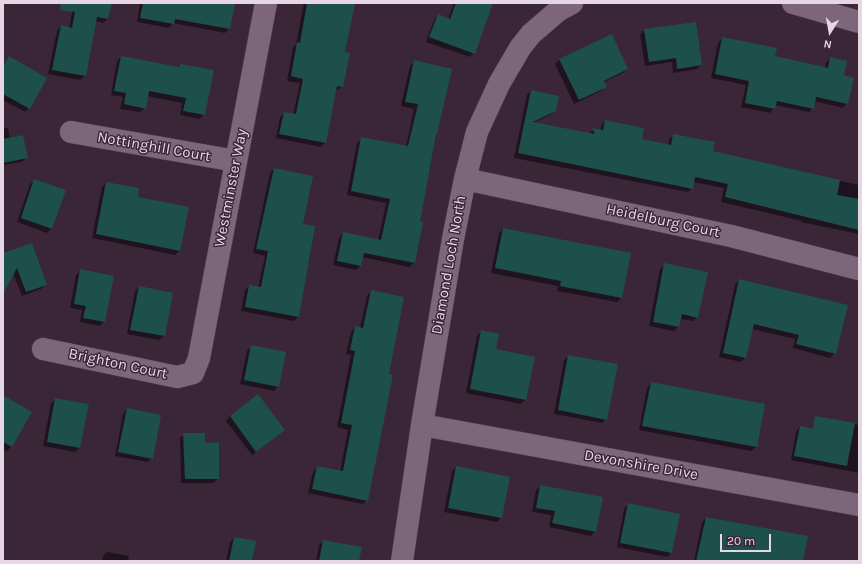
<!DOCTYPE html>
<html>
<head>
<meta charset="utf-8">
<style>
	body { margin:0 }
	#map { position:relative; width:862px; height:564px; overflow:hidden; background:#3b2638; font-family:Karla,sans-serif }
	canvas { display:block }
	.frame { position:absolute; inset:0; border:4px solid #e5d7e3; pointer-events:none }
	.north { position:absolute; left:810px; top:12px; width:40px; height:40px; -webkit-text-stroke:3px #3b2638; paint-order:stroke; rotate:191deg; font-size:11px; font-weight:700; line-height:16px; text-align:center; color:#e5d7e3 }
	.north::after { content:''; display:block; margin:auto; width:14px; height:18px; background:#e5d7e3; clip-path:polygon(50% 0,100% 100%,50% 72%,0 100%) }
	.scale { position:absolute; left:720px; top:534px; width:51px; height:18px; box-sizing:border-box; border:2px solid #e5d7e3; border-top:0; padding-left:5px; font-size:12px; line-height:14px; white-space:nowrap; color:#e5d7e3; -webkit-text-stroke:3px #3b2638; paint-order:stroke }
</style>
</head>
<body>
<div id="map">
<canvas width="862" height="564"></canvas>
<div class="frame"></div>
<div class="north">N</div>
<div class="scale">20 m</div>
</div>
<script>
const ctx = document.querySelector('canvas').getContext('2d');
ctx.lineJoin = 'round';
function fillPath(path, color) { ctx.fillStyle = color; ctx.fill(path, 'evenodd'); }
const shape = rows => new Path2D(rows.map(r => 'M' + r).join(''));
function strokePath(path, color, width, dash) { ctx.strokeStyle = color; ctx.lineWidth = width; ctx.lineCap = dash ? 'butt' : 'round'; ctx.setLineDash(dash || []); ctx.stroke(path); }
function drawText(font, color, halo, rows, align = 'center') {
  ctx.font = font + ' Karla,sans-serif'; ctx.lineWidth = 3; ctx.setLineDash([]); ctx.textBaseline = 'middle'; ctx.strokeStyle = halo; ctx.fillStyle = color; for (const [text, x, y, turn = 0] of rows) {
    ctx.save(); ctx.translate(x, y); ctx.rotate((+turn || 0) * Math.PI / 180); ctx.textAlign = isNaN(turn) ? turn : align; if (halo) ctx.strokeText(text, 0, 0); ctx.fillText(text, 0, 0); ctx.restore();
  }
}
fillPath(shape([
	[74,3,111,3,108,19,103,23,95,21,85,76,80,80,48,74,57,31,61,26,69,28],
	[140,3,234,3,229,29,225,33,173,23,169,28,137,22],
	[304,3,354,3,344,52,342,86,338,90,336,90,325,143,321,147,276,138,280,117,284,113,293,115,300,83,287,81,293,48,296,44],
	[454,3,488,3,474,53,470,57,426,42,434,20,438,15,448,19],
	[645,30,701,65,697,69,673,73,672,62,645,66,640,34],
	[722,38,774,57,825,68,826,63,830,58,843,76,847,103,843,108,814,101,813,108,809,112,775,105,774,108,770,113,741,107,746,85,711,78,718,43],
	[121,57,177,68,180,65,204,114,200,119,180,115,182,103,147,96,145,108,140,112,120,109,123,97,111,95,117,61],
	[9,58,29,108,25,112,3,100,3,65],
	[559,60,627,69,623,73,604,82,605,86,601,91,574,104,555,64],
	[415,61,437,134,435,135,418,222,422,223,414,263,409,267,362,257,360,266,356,270,333,265,339,238,343,233,378,241,386,203,347,195,357,143,362,138,406,147,414,109,401,106,410,66],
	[531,91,555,110,550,115,533,123,589,134,593,130,600,131,601,126,605,121,641,140,668,145,669,139,674,135,712,152,859,185,859,234,801,222,802,221,721,202,724,188,693,182,692,188,688,192,514,158,527,95],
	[3,128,8,128,10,139,27,157,22,162,3,165],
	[274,169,302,225,298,317,294,321,241,311,245,290,249,286,258,288,265,256,253,253,270,173],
	[35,180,51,229,47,233,17,222,30,184],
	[106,183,137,198,180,250,175,255,92,238,102,187],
	[503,229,630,254,621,298,617,302,557,291,558,286,491,273,499,233],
	[3,254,46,285,41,289,22,296,13,273,3,285],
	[665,264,698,317,693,321,680,319,678,327,674,331,649,326,660,269],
	[81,270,113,277,104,322,100,326,80,322,82,310,70,308,76,275],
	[739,280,835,353,830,358,793,348,795,339,752,329,745,358,741,362,719,357,735,285],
	[139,287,164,336,159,340,127,334,135,291],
	[371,291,388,375,367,500,363,504,308,493,313,472,317,467,340,472,348,430,337,427,351,355,346,354,351,332,355,327,360,328,367,296],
	[481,332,495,350,534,357,525,400,521,404,466,393,477,336],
	[251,347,278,386,274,391,240,384,247,351],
	[569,356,606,419,602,423,554,414,564,360],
	[859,359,859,366,857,366],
	[651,383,764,405,756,447,751,451,639,430,647,388],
	[3,397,31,413,11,447,7,451,3,449],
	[56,399,79,448,75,452,43,446,51,403],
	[127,409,152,458,147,462,115,456,123,414],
	[230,416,284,430,252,455,226,421],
	[842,422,859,425,859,473,791,460,796,432,800,427,815,430],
	[184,434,218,478,214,483,181,483,180,438],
	[456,467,501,518,497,522,444,512,452,471],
	[541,486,595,531,591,536,549,527,551,515,532,512,536,490],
	[628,505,671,553,667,557,617,547,624,509],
	[706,518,802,561,694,561,702,522],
	[234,538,251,561,226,561,230,542],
	[324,541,358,561,316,561,319,545],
	[107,552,129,556,128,561,102,561,103,556]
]), '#0007');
fillPath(shape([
	[61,3,112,3,108,19,97,17,86,76,52,70,61,25,72,28,75,12,60,10],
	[143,3,235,3,230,29,175,19,174,24,140,18],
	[307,3,355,3,345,52,350,53,343,87,337,86,326,143,279,134,284,112,296,114,303,79,291,76,297,42,300,43],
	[456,3,493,3,475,54,429,37,438,14,450,19],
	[696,22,702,65,677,69,676,58,649,62,644,29],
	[612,34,628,69,604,81,607,87,579,100,559,59],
	[722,37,777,48,775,56,828,68,830,57,847,61,844,75,854,78,848,104,816,97,814,109,777,101,775,109,745,103,749,81,715,74],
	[9,56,47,78,30,109,3,94,3,66],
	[121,56,179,67,180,64,214,70,205,115,183,111,186,98,149,91,146,109,124,104,126,93,114,91],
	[414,60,452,69,437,134,436,134,420,222,423,222,415,263,364,253,361,266,337,261,343,232,381,240,390,199,351,191,361,137,408,146,418,104,405,102],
	[531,90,559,96,556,111,533,122,595,134,592,128,603,130,605,120,644,128,642,139,671,145,673,134,715,142,713,151,840,180,837,195,859,199,859,230,725,197,728,184,695,177,693,189,518,153],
	[23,135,28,158,3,163,3,139],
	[274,168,313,176,303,224,315,226,299,317,245,307,249,285,261,287,268,251,256,249],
	[34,179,66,190,52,229,21,218],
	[106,182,139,188,138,197,189,207,180,251,96,234],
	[503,228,631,253,622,298,560,286,561,281,495,268],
	[32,243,47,285,26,292,17,268,3,294,3,253],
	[664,263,708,272,698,318,682,314,679,327,653,322],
	[80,269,114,276,105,322,83,318,86,306,74,304],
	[739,279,848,305,836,354,796,344,799,335,754,324,746,358,723,353],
	[139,286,173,293,165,336,130,330],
	[371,290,404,297,389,374,393,375,368,501,312,489,317,466,343,471,352,425,341,423,355,351,350,350,355,326,363,328],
	[481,330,499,334,496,349,535,357,526,400,470,389],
	[251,345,286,352,279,387,244,380],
	[568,355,618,364,607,420,558,410],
	[651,382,765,404,757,447,642,426],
	[258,394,285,430,256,452,230,416],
	[3,395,32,412,12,447,3,442],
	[55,398,89,404,80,448,47,442],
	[127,408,161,415,153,459,118,452],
	[815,416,855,423,847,466,794,456,800,426,813,429],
	[183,433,205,433,205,443,219,442,219,479,185,479],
	[456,466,510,477,502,518,448,508],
	[540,485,603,497,596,532,552,523,555,511,536,508],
	[628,503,680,514,672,553,620,543],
	[706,517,808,536,803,561,696,561],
	[234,537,256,541,252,561,229,561],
	[323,540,362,547,359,561,319,561]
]), '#1d4f4b');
const minor = shape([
	[793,3,859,22],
	[71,132,236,161],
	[465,179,731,236,859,269],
	[43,349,177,377,193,373,199,358,266,3],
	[422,425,859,505],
	[402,561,422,425,453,239,465,179,477,132,499,84,520,48,531,34,559,10,572,3]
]);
strokePath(minor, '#554352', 23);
strokePath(minor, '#7e667a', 22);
drawText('15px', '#e5d7e3', '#3b2638', [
	["Nottinghill Court",154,147,10],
	["Westminster Way",231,188,-79],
	["Heidelburg Court",663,221,12],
	["Diamond Loch North",449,265,-80],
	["Brighton Court",118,364,12],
	["Devonshire Drive",641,465,10]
]);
</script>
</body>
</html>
